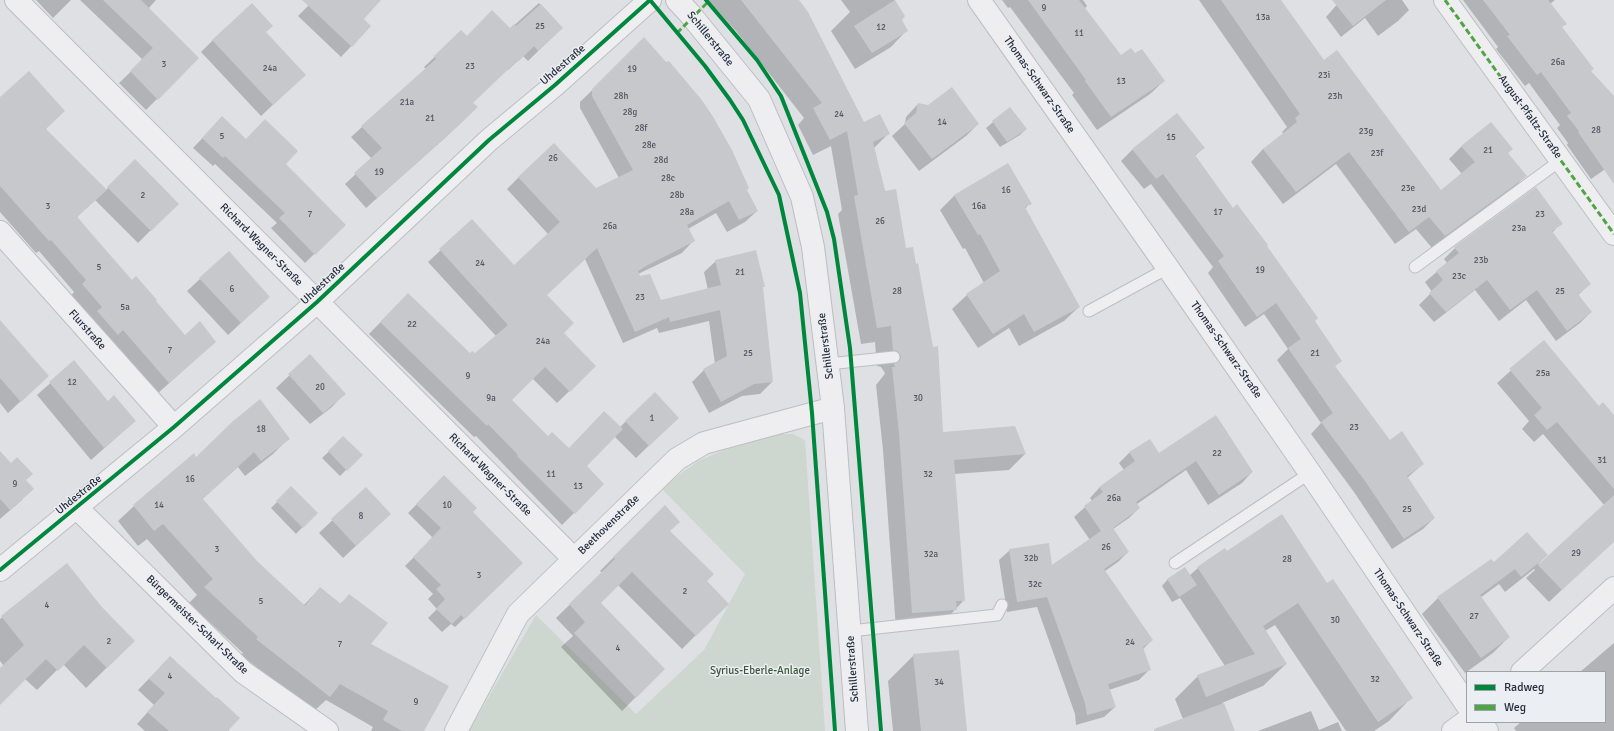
<!DOCTYPE html>
<html>
<head>
<meta charset="utf-8">
<style>
	body { margin:0 }
	#map { position:relative; width:1614px; height:731px; overflow:hidden; background:#dee0e4; font-family:Signika,sans-serif }
	canvas { display:block }
	.legend { position:absolute; left:1466px; top:671px; width:140px; height:52px; box-sizing:border-box; background:#ebeef3; border:1px solid #9da1a9; margin:0; padding:5px 7px; list-style:none; font-size:12px; color:#272d3b }
	.legend li { display:flex; align-items:center; gap:8px; height:20px }
	.legend b { width:20px; border:1px solid #9da1a9 }
</style>
</head>
<body>
<div id="map">
<canvas width="1614" height="731"></canvas>
<ul class="legend">
<li><b style="height:5px;background:#00873e"></b>Radweg</li>
<li><b style="height:5px;background:#51a445"></b>Weg</li>
</ul>
</div>
<script>
const ctx = document.querySelector('canvas').getContext('2d');
ctx.lineJoin = 'round';
function fillPath(path, color) { ctx.fillStyle = color; ctx.fill(path, 'evenodd'); }
const shape = rows => new Path2D(rows.map(r => 'M' + r).join(''));
function strokePath(path, color, width, dash) { ctx.strokeStyle = color; ctx.lineWidth = width; ctx.lineCap = dash ? 'butt' : 'round'; ctx.setLineDash(dash || []); ctx.stroke(path); }
function drawText(font, color, halo, rows, align = 'center') {
  ctx.font = font + ' Signika,sans-serif'; ctx.lineWidth = 3; ctx.setLineDash([]); ctx.textBaseline = 'middle'; ctx.strokeStyle = halo; ctx.fillStyle = color; for (const [text, x, y, turn = 0] of rows) {
    ctx.save(); ctx.translate(x, y); ctx.rotate((+turn || 0) * Math.PI / 180); ctx.textAlign = isNaN(turn) ? turn : align; if (halo) ctx.strokeText(text, 0, 0); ctx.fillText(text, 0, 0); ctx.restore();
  }
}
fillPath(shape([
	[780,434,793,434,805,440,825,731,469,731,536,615,636,714,704,650,745,574,661,488,698,461,724,450]
]), '#ced7cf');
fillPath(shape([
	[36,0,71,0,53,18],
	[80,0,156,0,148,9,198,58,146,110,119,83,143,60],
	[314,0,380,0,363,19,370,26,341,57,298,16],
	[708,0,797,0,864,123,889,133,874,148,885,192,905,249,942,433,1014,427,1025,454,1009,470,954,474,964,600,940,626,896,629,883,450,876,385,884,375,885,373,881,367,877,366,875,342,861,344,838,214,842,210,831,146,813,155,798,125,804,118,736,31],
	[841,0,894,0,904,16,900,20,907,30,891,47,855,69,831,31,850,12],
	[1002,0,1083,0,1087,6,1084,9,1121,56,1164,81,1150,94,1097,130,1072,95,1074,93,1010,7,1008,8],
	[1199,0,1280,0,1324,62,1441,191,1462,174,1449,159,1462,146,1507,153,1525,176,1513,189,1432,248,1416,229,1395,244,1336,164,1283,204,1251,162,1263,149,1284,134,1282,132,1287,127],
	[1341,0,1402,0,1409,10,1398,21,1378,36,1365,18,1341,37,1326,17],
	[1463,0,1555,0,1550,4,1561,28,1590,72,1614,97,1614,163,1591,179,1567,145,1568,143,1557,128,1560,125,1529,83,1525,86,1496,49,1498,47],
	[539,3,562,28,528,61,523,56,508,70,507,69,472,103,476,107,445,138,366,208,345,184,372,159,351,137,426,69,424,67,461,32,467,37,510,29],
	[265,32,293,86,261,116,201,52,213,40],
	[644,39,746,190,757,211,745,222,727,232,716,213,688,229,693,241,682,253,638,274,661,301,708,290,704,272,716,261,762,288,772,382,760,394,742,396,709,413,692,382,704,370,715,364,709,321,659,333,657,328,623,343,585,259,546,295,562,333,595,366,557,403,532,378,511,400,548,437,569,449,620,427,655,393,665,430,636,458,614,436,585,466,603,484,562,525,476,436,474,437,369,334,408,294,470,354,475,354,496,336,428,262,472,221,514,267,548,234,507,189,519,177,596,190,619,178,580,108,580,102],
	[0,98,45,129,106,190,135,161,177,204,138,243,95,200,77,217,131,282,155,301,185,336,215,342,157,394,70,297,74,292,39,251,36,253,0,212],
	[918,104,978,124,966,136,919,171,892,136,905,124,906,117],
	[1010,108,1026,129,1020,135,1000,147,986,128],
	[213,127,246,140,285,164,344,225,305,263,271,228,277,223,215,164,213,166,193,148],
	[1203,148,1195,156,1233,209,1266,246,1314,322,1341,360,1334,367,1390,441,1423,464,1407,478,1434,518,1423,529,1392,549,1354,492,1311,434,1321,423,1277,360,1288,349,1264,314,1245,327,1208,273,1213,267,1151,184,1144,189,1121,161,1132,150],
	[1535,189,1561,223,1552,233,1590,284,1578,295,1591,312,1580,323,1556,341,1526,300,1499,321,1475,290,1434,322,1419,305,1432,292,1425,282,1447,263,1444,259,1455,248],
	[955,195,1030,203,1025,209,1079,307,1064,321,1019,346,1009,328,978,348,952,309,967,295,984,283,965,248,963,249,940,210],
	[200,279,269,297,228,335,187,291],
	[0,321,36,387,8,413,0,403],
	[1544,341,1599,407,1614,416,1614,503,1605,506,1543,434,1534,442,1522,429,1529,421,1497,383],
	[310,356,344,394,332,407,310,424,276,388],
	[74,362,108,402,135,421,91,460,37,395],
	[1216,417,1252,472,1242,483,1208,505,1186,470,1137,504,1139,508,1129,518,1113,529,1128,552,1118,562,1105,571,1152,640,1143,649,1149,670,1139,680,1109,690,1115,707,1104,717,1076,725,1075,714,1037,607,1007,612,999,560,1010,550,1051,566,1090,540,1074,517,1092,501,1090,498,1100,487,1124,470,1119,463,1130,452,1158,454],
	[289,438,273,454,245,476,238,467,202,499,256,561,304,605,320,588,340,604,350,595,370,644,423,731,371,731,373,727,326,700,313,712,241,655,243,653,189,603,197,595,147,539,138,546,118,521,134,506,195,458],
	[343,438,361,455,340,476,322,458],
	[0,456,25,481,22,500,0,519],
	[444,477,472,512,513,572,455,627,451,624,442,632,428,618,437,609,428,599,433,594,405,566,433,538,408,513],
	[291,488,316,513,296,534,271,508],
	[366,488,390,514,343,558,319,533],
	[665,506,669,531,705,581,727,604,682,649,618,585,599,603,664,669,622,711,561,647,573,636,556,618,602,573,600,571],
	[1614,540,1549,602,1526,578,1535,570,1534,569,1505,592,1499,584,1480,598,1509,637,1493,653,1465,673,1422,614,1438,598,1491,560,1493,563,1547,555,1538,564,1540,565],
	[1227,552,1327,584,1411,698,1389,721,1374,731,1346,731,1275,625,1265,631,1286,664,1263,686,1222,703,1234,731,1154,731,1183,719,1175,699,1198,676,1225,666,1180,598,1172,602,1162,586,1168,579,1190,575,1198,568],
	[67,565,100,606,134,641,86,688,63,664,37,690,25,679,0,704,0,670,4,666,0,661,0,619],
	[1614,643,1614,731,1516,731,1514,728,1521,722,1605,722,1605,672,1580,672],
	[914,655,966,731,893,731,888,681],
	[170,657,228,730,229,731,145,731,137,724,154,705,138,690],
	[1311,711,1319,730,1338,722,1342,731,1258,731]
]), '#0003');
fillPath(shape([
	[103,0,141,0,199,58,158,100,130,71,153,48],
	[302,0,381,0,364,19,371,26,352,47],
	[741,0,799,0,808,12,864,122,880,114,890,134,873,142,885,191,896,189,906,248,913,247,916,264,918,263,933,347,938,346,943,432,1015,426,1026,454,954,460,965,601,956,601,957,610,912,613,899,433,892,367,895,367,894,364,900,360,901,356,897,351,893,350,891,326,877,328,854,196,858,195,847,131,830,140,813,108,822,103],
	[895,0,905,16,902,20,908,31,872,53,854,26],
	[1028,0,1079,0,1121,55,1131,48,1135,53,1142,49,1165,81,1111,117,1085,81,1086,80],
	[1221,0,1281,0,1324,60,1337,50,1441,190,1475,162,1461,146,1491,122,1513,149,1508,153,1527,176,1445,236,1429,217,1409,232,1349,152,1296,192,1263,149,1297,122,1295,118,1300,114],
	[1332,0,1386,0,1353,26],
	[1483,0,1548,0,1567,24,1562,27,1594,69,1591,71,1614,96,1614,184,1578,132,1579,131,1567,116,1571,113,1541,72,1537,75,1507,36,1510,35],
	[252,3,273,26,266,32,306,75,273,105,212,40],
	[541,4,563,28,538,51,534,46,519,61,518,60,473,103,478,107,456,128,377,198,354,173,382,148,361,126,436,59,434,56,461,30,467,36,492,10,510,28,514,24,516,26],
	[644,37,666,62,669,61,701,99,712,115,732,150,749,188,747,190,758,211,739,220,729,201,687,225,695,241,646,266,638,271,640,276,650,274,661,300,721,285,715,260,756,250,765,287,763,287,773,382,754,384,721,402,703,369,727,356,720,310,670,322,669,317,635,332,597,248,547,295,574,323,564,333,596,366,570,392,545,367,512,400,548,436,552,432,569,448,604,411,623,429,587,466,604,484,575,514,517,456,518,455,488,424,487,426,380,322,408,293,470,353,472,351,475,353,508,325,439,249,472,219,514,265,560,222,518,177,554,143,596,188,633,170,592,96,592,89],
	[29,71,65,111,46,129,107,190,77,217,132,280,136,276,157,300,156,301,185,335,200,321,216,342,169,383,123,330,118,335,97,311,102,307,82,284,86,280,51,240,49,241,0,186,0,97],
	[952,87,979,124,932,159,904,123,916,113,918,103,928,105],
	[1010,107,1027,129,1007,142,992,121],
	[1177,113,1205,148,1195,155,1233,208,1237,204,1268,245,1267,246,1318,318,1315,321,1342,361,1335,366,1390,440,1402,431,1424,464,1407,476,1435,518,1404,539,1365,481,1321,422,1333,413,1288,348,1301,339,1276,303,1257,317,1218,261,1224,256,1163,174,1156,179,1132,149],
	[222,116,246,139,265,119,298,151,286,164,346,225,315,255,279,218,285,213,225,156,223,158,202,138],
	[135,159,179,204,151,231,107,187],
	[1008,163,1032,204,1025,207,1080,307,1034,332,1024,314,993,334,966,294,1000,271,980,234,978,235,954,195],
	[1536,187,1563,224,1552,231,1591,284,1578,294,1592,312,1567,331,1537,290,1510,310,1487,280,1446,312,1429,293,1443,280,1436,271,1459,253,1454,247],
	[229,251,270,297,241,323,199,278],
	[0,320,49,376,21,402,0,378],
	[1544,340,1599,406,1603,402,1614,415,1614,489,1557,422,1547,430,1534,415,1542,408,1509,369],
	[310,354,346,394,323,413,288,374],
	[74,360,108,401,114,395,136,421,104,448,49,382],
	[655,392,679,418,649,446,625,421],
	[260,399,290,439,261,461,254,452,203,499,257,561,305,606,320,587,341,604,349,594,388,623,371,644,449,686,424,731,402,731,383,720,388,711,340,684,330,697,256,639,258,637,204,587,213,579,163,524,154,531,133,505,194,453,196,457,232,422],
	[1216,415,1253,472,1219,495,1196,461,1136,502,1140,508,1113,528,1129,552,1104,569,1153,640,1143,647,1151,670,1108,684,1116,707,1087,715,1085,703,1047,597,1017,602,1009,549,1049,543,1052,565,1101,531,1084,506,1103,492,1099,487,1135,461,1129,452,1150,439,1159,453],
	[343,436,363,455,347,471,328,451],
	[0,451,11,463,17,457,33,474,26,480,34,489,10,510,0,499],
	[444,475,477,508,473,512,523,563,465,619,461,615,452,624,436,609,445,599,436,589,441,585,413,557,441,528,416,504],
	[291,486,318,513,303,528,276,501],
	[366,487,391,514,356,546,331,519],
	[1614,495,1614,542,1562,590,1538,565],
	[665,505,680,522,670,531,714,574,707,581,729,604,696,636,632,572,601,603,665,669,636,698,574,633,585,622,569,604,615,559,613,557],
	[1282,514,1327,583,1333,579,1413,698,1378,722,1298,603,1263,626,1287,664,1206,697,1197,675,1255,654,1197,567,1225,548,1227,551],
	[1527,532,1548,555,1521,577,1515,569,1480,595,1510,637,1481,658,1437,597,1491,559,1494,562],
	[67,563,101,606,135,641,107,668,84,645,58,671,46,659,0,705,0,668,24,645,1,616],
	[1185,567,1197,585,1179,597,1167,579],
	[959,650,967,731,921,731,913,654],
	[170,656,216,698,217,697,240,718,228,731,169,731,147,712,165,693,149,679],
	[1224,703,1235,731,1154,731,1154,729]
]), '#c7c8cc');
const service = shape([
	[1415,267,1561,160],
	[1089,311,1168,268],
	[828,364,894,357],
	[1175,563,1310,473],
	[850,631,997,615,1002,605]
]);
const minor = shape([
	[16,0,574,559],
	[979,0,1168,268,1310,473,1467,705],
	[1445,0,1614,234],
	[0,232,174,427],
	[77,508,243,672,327,731],
	[0,570,174,427,317,302,489,140,555,85,650,0],
	[1522,672,1614,588],
	[1480,722,1487,731],
	[456,731,518,614,677,459,704,443,833,408],
	[1453,731,1467,721]
]);
const tertiary = shape([
	[677,0,690,14,759,99,802,197,813,247,833,408,857,731]
]);
strokePath(service, '#bcbec2', 13);
strokePath(minor, '#bcbec2', 24);
strokePath(tertiary, '#bcbec2', 24);
strokePath(service, '#eeeef0', 11);
strokePath(minor, '#eeeef0', 22);
strokePath(tertiary, '#eeeef0', 22);
strokePath(shape([
	[1445,0,1614,234],
	[677,33,708,2]
]), '#51a445', 3, [6, 3]);
strokePath(shape([
	[650,0,705,66,730,100,743,120,779,195,800,293,812,413,835,731],
	[706,0,757,60,781,96,827,212,834,239,850,348,881,731],
	[0,570,174,427,317,302,489,140,555,85,650,0]
]), '#00873e', 4);
drawText('9px', '#505460', null, [
	["9",1044,9],
	["13a",1263,18],
	["25",540,27],
	["12",881,28],
	["11",1079,34],
	["26a",1558,63],
	["3",164,65],
	["23",470,67],
	["24a",270,69],
	["19",632,70],
	["23i",1324,76],
	["13",1121,82],
	["28h",621,97],
	["23h",1335,97],
	["21a",407,103],
	["28g",630,113],
	["24",839,115],
	["21",430,119],
	["14",942,123],
	["28f",641,129],
	["28",1596,131],
	["23g",1366,132],
	["5",222,137],
	["15",1171,138],
	["28e",649,146],
	["21",1488,151],
	["23f",1377,154],
	["26",553,159],
	["28d",661,161],
	["19",379,173],
	["28c",668,179],
	["23e",1408,189],
	["16",1006,191],
	["2",143,196],
	["28b",677,196],
	["3",48,207],
	["16a",979,207],
	["23d",1419,210],
	["28a",687,213],
	["17",1218,213],
	["7",310,215],
	["23",1540,215],
	["26",880,222],
	["26a",610,227],
	["23a",1519,229],
	["23b",1481,261],
	["24",480,264],
	["5",99,268],
	["19",1260,271],
	["21",740,273],
	["23c",1459,277],
	["6",232,290],
	["28",897,292],
	["25",1560,292],
	["23",640,298],
	["5a",125,308],
	["22",412,325],
	["24a",543,342],
	["7",170,351],
	["25",748,354],
	["21",1315,354],
	["25a",1543,374],
	["9",468,377],
	["12",72,383],
	["20",320,388],
	["9a",491,399],
	["30",918,399],
	["1",652,419],
	["23",1354,428],
	["18",261,430],
	["22",1217,454],
	["31",1602,461],
	["11",551,475],
	["32",928,475],
	["16",190,480],
	["9",15,485],
	["13",578,487],
	["26a",1114,499],
	["14",159,506],
	["10",447,506],
	["25",1407,510],
	["8",361,517],
	["26",1106,548],
	["3",217,550],
	["29",1576,554],
	["32a",931,555],
	["32b",1031,559],
	["28",1287,560],
	["3",479,576],
	["32c",1035,585],
	["2",685,592],
	["5",261,602],
	["4",47,606],
	["27",1474,617],
	["30",1335,621],
	["2",109,642],
	["24",1130,643],
	["7",340,645],
	["4",618,649],
	["4",170,677],
	["32",1375,680],
	["34",939,683],
	["9",416,703]
]);
drawText('11px', '#272d3b', '#ebeef3', [
	["Schillerstraße",710,39,51],
	["Uhdestraße",563,65,-41],
	["Thomas-Schwarz-Straße",1039,85,55],
	["August-Pfaltz-Straße",1530,117,54],
	["Richard-Wagner-Straße",261,245,45],
	["Uhdestraße",323,284,-43],
	["Flurstraße",87,330,48],
	["Schillerstraße",826,346,-97],
	["Thomas-Schwarz-Straße",1226,350,55],
	["Richard-Wagner-Straße",490,475,45],
	["Uhdestraße",79,495,-39],
	["Beethovenstraße",609,525,-44],
	["Thomas-Schwarz-Straße",1408,618,56],
	["Bürgermeister-Scharl-Straße",197,625,44],
	["Schillerstraße",853,669,-94]
]);
drawText('11px', '#395635', '#ebeef3', [
	["Syrius-Eberle-Anlage",760,671]
]);
</script>
</body>
</html>
